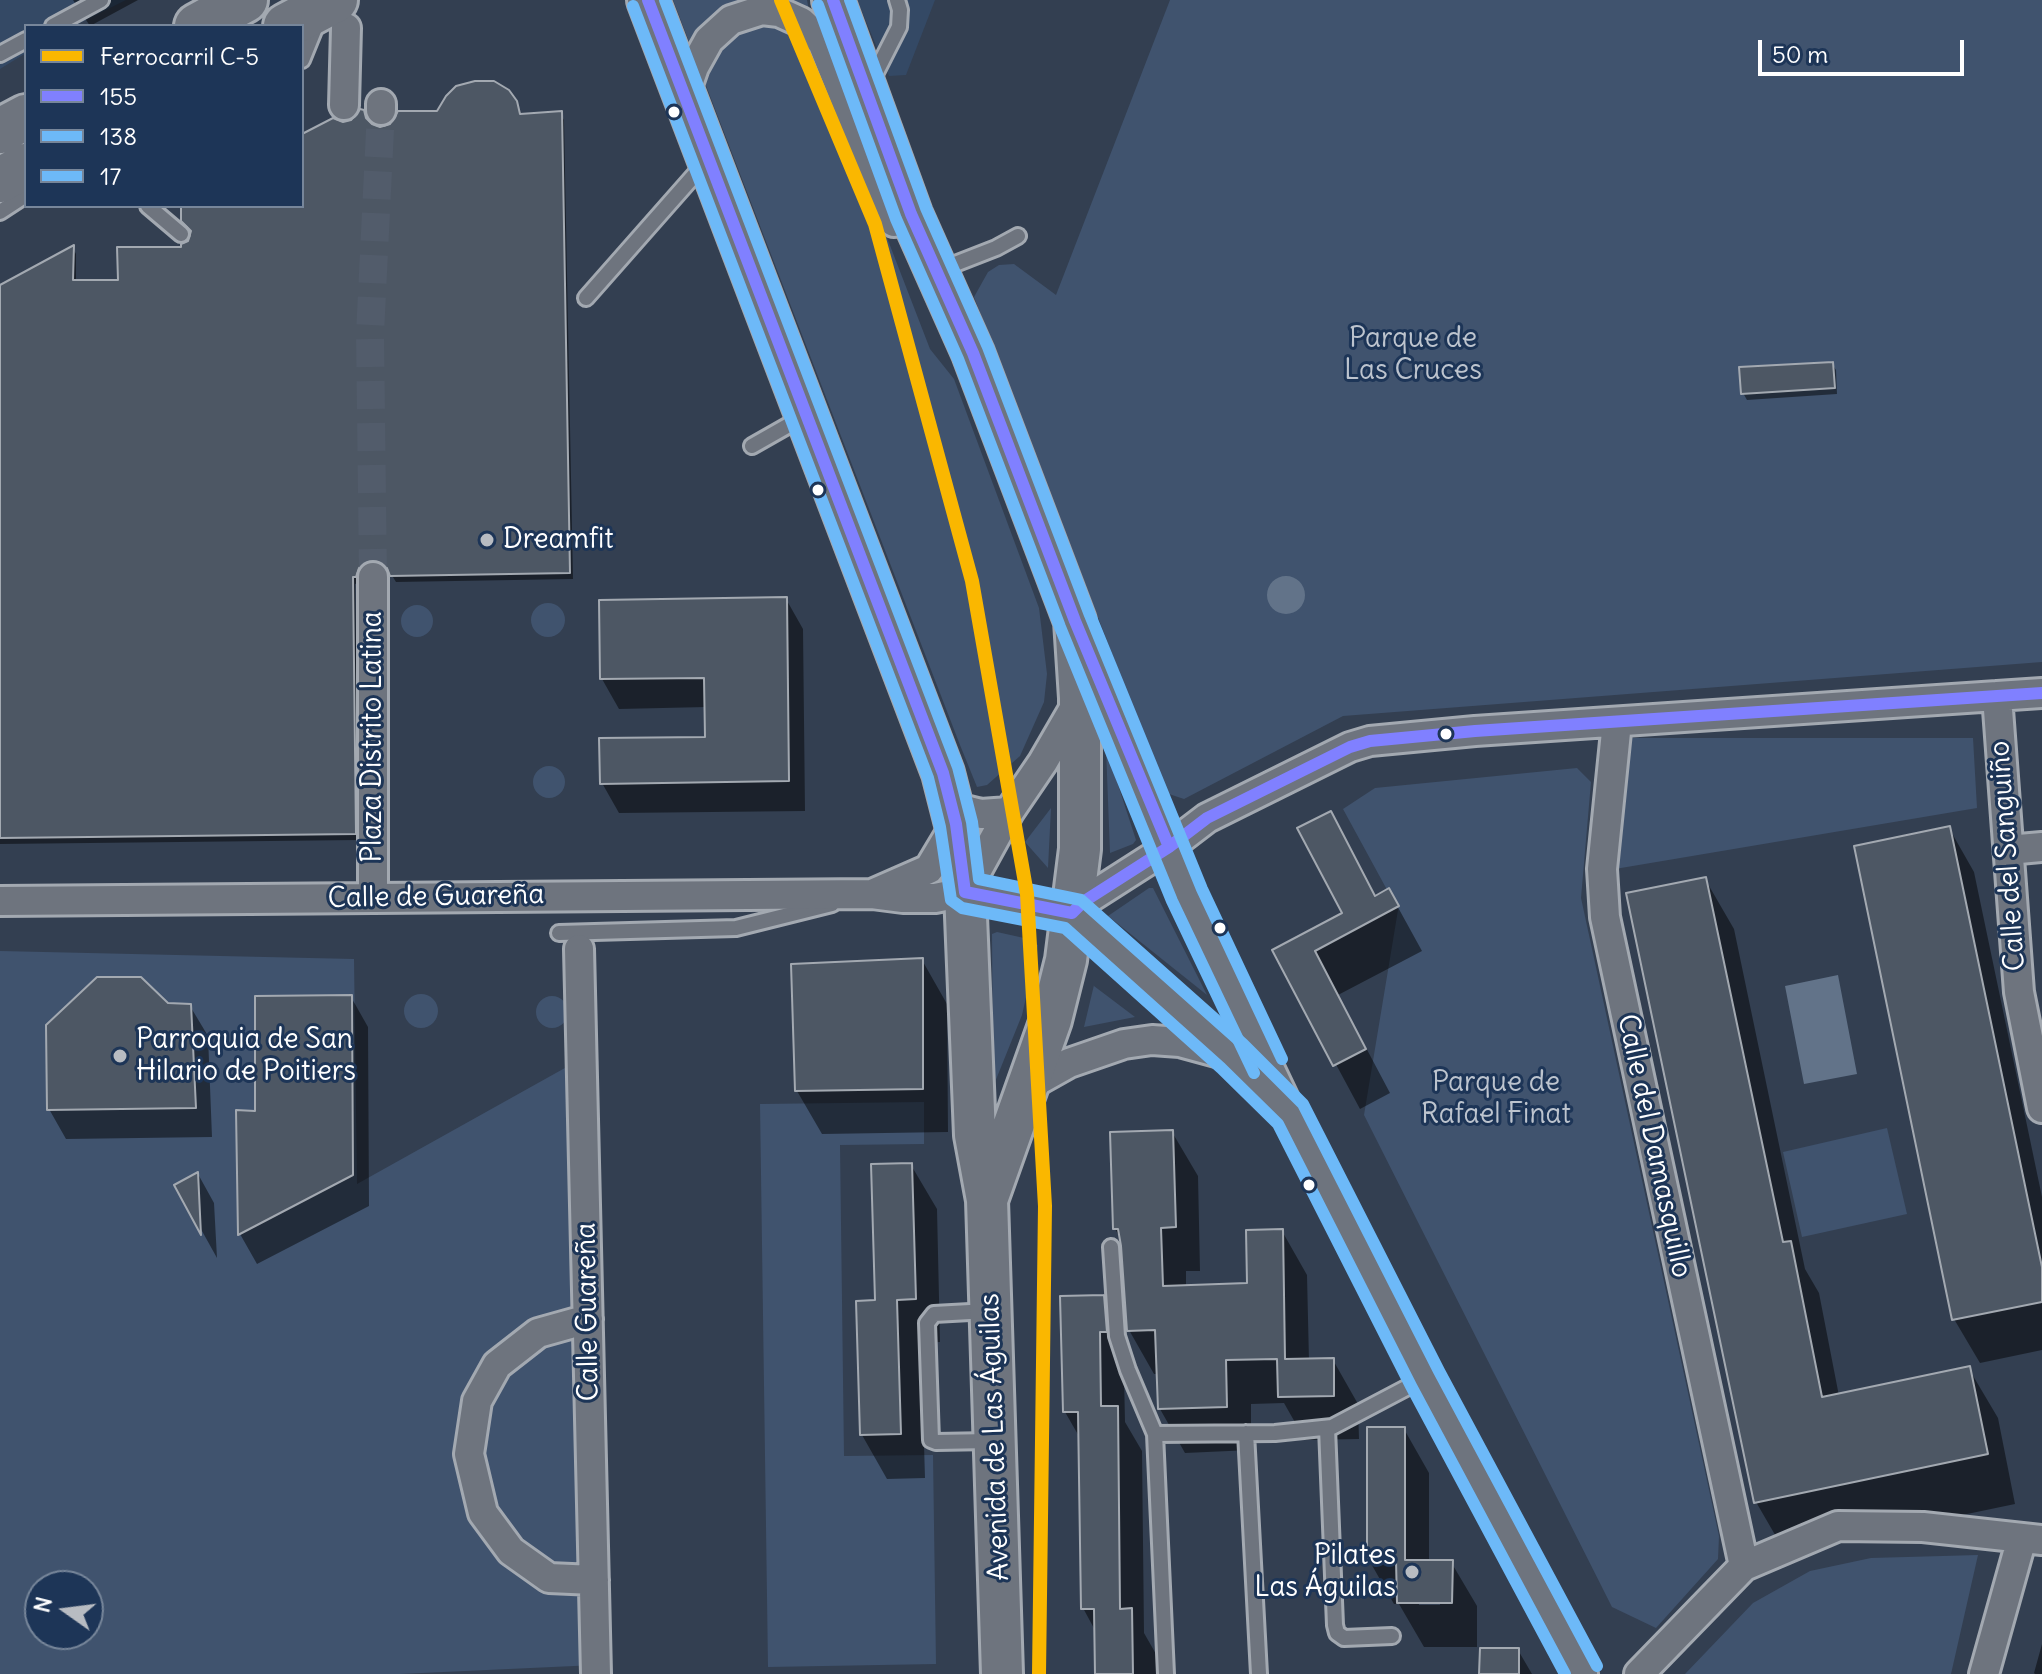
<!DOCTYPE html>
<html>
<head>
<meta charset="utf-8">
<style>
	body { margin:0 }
	#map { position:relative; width:2042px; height:1674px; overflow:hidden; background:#333f51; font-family:Delius,sans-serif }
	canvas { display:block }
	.legend { position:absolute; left:24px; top:24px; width:280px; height:184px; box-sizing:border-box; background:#1d3557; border:2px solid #77869a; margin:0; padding:10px 14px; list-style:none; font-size:24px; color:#fff }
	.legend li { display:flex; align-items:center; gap:16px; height:40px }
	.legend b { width:40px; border:2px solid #77869a }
	.north { position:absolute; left:24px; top:1570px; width:80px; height:80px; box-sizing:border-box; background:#1d3557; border:2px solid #77869a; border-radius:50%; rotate:284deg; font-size:22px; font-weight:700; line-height:32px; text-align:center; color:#fff }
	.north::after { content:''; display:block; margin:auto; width:28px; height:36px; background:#b8bcc2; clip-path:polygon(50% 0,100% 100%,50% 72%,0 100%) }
	.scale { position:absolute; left:1758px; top:40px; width:206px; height:36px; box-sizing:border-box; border:4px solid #fff; border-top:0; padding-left:10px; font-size:24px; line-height:28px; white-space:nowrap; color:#fff; -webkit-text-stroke:6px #1d3557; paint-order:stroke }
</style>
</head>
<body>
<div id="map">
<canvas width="2042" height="1674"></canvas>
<ul class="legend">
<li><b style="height:10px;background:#fab700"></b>Ferrocarril C-5</li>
<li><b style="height:10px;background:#8080ff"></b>155</li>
<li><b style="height:10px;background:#6db9f8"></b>138</li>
<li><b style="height:10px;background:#6db9f8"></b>17</li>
</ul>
<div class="north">N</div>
<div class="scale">50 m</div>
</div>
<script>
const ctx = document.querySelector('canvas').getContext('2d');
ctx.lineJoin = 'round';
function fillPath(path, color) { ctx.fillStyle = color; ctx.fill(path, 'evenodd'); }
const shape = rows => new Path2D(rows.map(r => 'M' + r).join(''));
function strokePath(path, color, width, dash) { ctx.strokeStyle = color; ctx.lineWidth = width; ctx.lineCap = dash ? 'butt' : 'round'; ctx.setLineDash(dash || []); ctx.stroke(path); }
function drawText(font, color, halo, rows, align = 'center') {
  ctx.font = font + ' Delius,sans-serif'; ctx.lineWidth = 6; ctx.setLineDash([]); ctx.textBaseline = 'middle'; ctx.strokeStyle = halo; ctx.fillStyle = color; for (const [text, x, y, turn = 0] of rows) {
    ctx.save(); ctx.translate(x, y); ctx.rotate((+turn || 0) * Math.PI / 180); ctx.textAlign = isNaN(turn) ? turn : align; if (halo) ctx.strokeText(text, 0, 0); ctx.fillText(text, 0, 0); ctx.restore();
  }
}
fillPath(shape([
	[0,0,126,0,74,26,26,26,26,53,0,69],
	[857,0,935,0,906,75,889,76]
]), '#344965');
fillPath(shape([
	[673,0,807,0,818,59,930,349,954,379,1039,608,1047,674,1044,702,1020,756,987,785,977,787,960,745],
	[1170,0,2042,0,2042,662,1343,716,1184,799,1166,793,974,297,988,272,999,265,1014,264,1056,295],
	'531 620a17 17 0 1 1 34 0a17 17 0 1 1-34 0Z',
	'401 621a16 16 0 1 1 32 0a16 16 0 1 1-32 0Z',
	[1624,738,1973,738,1977,808,1609,870],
	[1106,748,1136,840,1133,844,1110,853],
	'533 782a16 16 0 1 1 32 0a16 16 0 1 1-32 0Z',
	[1577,768,1591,782,1581,898,1719,1536,1718,1559,1656,1628,1612,1607,1364,1115,1398,910,1343,809,1375,788],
	[1051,808,1048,868,1025,842],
	[1149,888,1153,888,1207,995,1108,916],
	[997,932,1024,938,1038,945,1022,1015,993,1087,992,934],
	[0,951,354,959,357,1184,581,1059,596,1665,400,1674,0,1674],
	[40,1586,88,1586,88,1634,40,1634],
	[1094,985,1094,986,1135,1017,1084,1027],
	'404 1011a17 17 0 1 1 34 0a17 17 0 1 1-34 0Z',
	'536 1012a16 16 0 1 1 32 0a16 16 0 1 1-32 0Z',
	[924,1102,924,1144,840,1145,844,1456,933,1455,936,1664,768,1667,760,1104],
	[1887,1128,1907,1214,1802,1237,1783,1152],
	[1978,1555,1951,1674,1685,1674,1753,1603,1810,1571,1871,1558]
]), '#40536e');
fillPath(shape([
	'1267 595a19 19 0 1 1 38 0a19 19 0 1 1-38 0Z',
	[1838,975,1857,1074,1804,1084,1785,986]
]), '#627389');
fillPath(shape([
	[73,0,138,0,90,26],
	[515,102,521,116,560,113,564,120,573,579,396,582,388,569,377,566,359,583,355,584,359,840,0,844,0,287,73,248,76,254,76,282,120,282,183,249,190,243,192,232,183,220,183,206,302,206,302,136,352,122,363,111,368,123,382,129,438,113],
	[1832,364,1836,370,1837,394,1747,400,1743,393],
	[786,599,803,629,805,811,619,813,602,783,707,739,707,707,619,709,602,679],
	[1330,814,1376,898,1389,891,1422,951,1338,995,1390,1093,1360,1109,1275,951,1344,914],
	[1949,828,1974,872,2042,1197,2042,1350,1980,1363,1954,1319],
	[1705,879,1734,929,1805,1269,1819,1293,1839,1396,1969,1369,1998,1418,2015,1504,1785,1552,1756,1502],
	[922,960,947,1004,948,1132,822,1134,797,1091],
	[351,997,368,1027,369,1206,257,1264,240,1234,238,1112,257,1113],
	[167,1005,190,1006,208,1036,212,1137,66,1139,49,1109],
	[1172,1132,1198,1176,1200,1271,1186,1271,1186,1287,1249,1285,1282,1231,1307,1275,1309,1361,1333,1360,1358,1404,1359,1439,1305,1440,1284,1403,1251,1404,1251,1450,1185,1453,1160,1409,1158,1374,1154,1374,1129,1330,1122,1241,1115,1229],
	[911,1165,937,1209,940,1342,921,1343,925,1478,887,1479,862,1435,878,1302],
	[198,1174,214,1203,217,1258,177,1186],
	[1103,1297,1128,1341,1131,1375,1124,1375,1125,1422,1142,1451,1144,1633,1156,1654,1156,1674,1097,1674,1096,1632,1083,1608,1080,1438,1065,1412],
	[1404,1429,1429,1473,1429,1562,1451,1562,1477,1606,1477,1647,1424,1647,1399,1604,1394,1604,1369,1560],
	[1419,1601,1440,1601,1440,1605,1419,1605],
	[2042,1644,2042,1674,2035,1674,2034,1673],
	[1518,1650,1532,1674,1481,1674]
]), '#0007');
const building = shape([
	[475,81,494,81,509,90,517,101,520,114,562,111,570,573,390,576,387,568,374,560,365,562,359,568,356,577,353,577,356,834,0,838,0,285,74,245,73,280,118,280,117,247,181,247,181,244,188,241,191,231,181,221,181,206,302,206,302,134,333,118,343,122,351,120,360,109,364,110,366,118,372,124,380,127,390,124,398,111,437,111,446,96,456,86,475,81],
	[1833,362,1835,388,1741,394,1739,367,1833,362],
	[787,597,789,781,600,784,599,738,705,737,704,678,600,679,599,600,787,597],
	[1331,811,1375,896,1389,888,1399,906,1315,951,1366,1049,1333,1066,1272,950,1342,913,1297,828,1331,811],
	[1950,826,2042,1267,2042,1302,1952,1320,1854,846,1950,826],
	[1706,877,1783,1242,1791,1241,1822,1397,1970,1366,1988,1454,1754,1503,1626,893,1706,877],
	[923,958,923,1089,795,1091,791,964,923,958],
	[97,977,141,977,168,1003,191,1004,196,1108,47,1110,46,1025,97,977],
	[352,995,353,1175,238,1235,236,1110,255,1111,255,996,352,995],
	[1173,1130,1176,1227,1161,1228,1163,1286,1247,1283,1246,1230,1283,1229,1285,1359,1334,1358,1334,1396,1278,1397,1277,1359,1226,1360,1227,1407,1158,1409,1155,1330,1127,1331,1121,1246,1118,1229,1113,1229,1110,1132,1173,1130],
	[912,1163,916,1299,897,1300,901,1434,860,1435,856,1301,875,1300,871,1164,912,1163],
	[198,1172,201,1235,174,1185,198,1172],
	[1104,1295,1107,1332,1100,1332,1101,1406,1118,1406,1120,1609,1132,1608,1133,1674,1095,1674,1094,1609,1081,1609,1078,1412,1063,1412,1060,1296,1104,1295],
	[1367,1427,1405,1427,1405,1560,1453,1560,1452,1603,1397,1603,1396,1560,1367,1560,1367,1427],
	[1480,1648,1519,1648,1519,1674,1479,1674,1480,1648]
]);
fillPath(building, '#4d5764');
strokePath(building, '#a3a9b1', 2);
strokePath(shape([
	[373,577,370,334,381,110]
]), '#525c6b', 28, [28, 14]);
const lane = shape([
	[53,26,101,0],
	[0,54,26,40],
	[302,60,317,23],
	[871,82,899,27,900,10,897,0],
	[148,206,181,234],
	[0,212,26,195],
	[937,271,996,248,1018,236],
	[586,298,705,163],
	[752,446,803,417],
	[559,933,736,928,832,904],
	[1111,1247,1117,1336,1128,1370,1155,1434,1166,1674],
	[988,1311,934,1314,927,1323,931,1440,936,1442,990,1441],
	[1327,1428,1335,1625,1337,1633,1344,1638,1392,1636],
	[1246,1433,1259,1674],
	[1155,1434,1275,1433,1332,1427,1425,1378]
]);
const street = shape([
	[684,96,694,67,709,40,731,20,762,10,779,12,801,22,822,42,894,222],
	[344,105,346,28],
	[381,110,381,104],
	[1084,644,1187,895,1322,1179,1583,1674],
	[1997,696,2019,992,2042,1108],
	[1617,722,1602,869,1605,917,1744,1566],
	[950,800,965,810,981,814,1009,812],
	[2008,850,2042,847],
	[965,892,1009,812,1043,762,1079,700],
	[872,894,929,869,956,824],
	[373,898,373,577],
	[0,901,872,894,903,898,935,898,965,892,1072,913],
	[1072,913,1083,902,1169,847,1207,818,1350,747,1370,741,1475,731,2042,693],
	[1072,913,1232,1056,1278,1102],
	[579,949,596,1674],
	[1028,1086,1069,1063,1124,1044,1152,1040,1180,1042,1224,1054],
	[588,1319,538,1333,497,1365,477,1401,469,1454,483,1513,511,1551,549,1578,594,1580],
	[1639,1674,1744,1566,1838,1526,1923,1527,2042,1540],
	[1984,1674,2022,1538]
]);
const secondary = shape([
	[648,0,943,773,956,824,965,892,975,1135,987,1200,1002,1674],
	[833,0,911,214,973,353,1075,621,1080,698,1080,849,1066,960,1051,1020,987,1200]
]);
const primary = shape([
	[197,26,245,0],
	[286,26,335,0],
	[0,131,26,117],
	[0,180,26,166]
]);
strokePath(lane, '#a3a9b1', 20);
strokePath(street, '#a3a9b1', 34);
strokePath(secondary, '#a3a9b1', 46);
strokePath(primary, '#a3a9b1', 50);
strokePath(lane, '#6e747e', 14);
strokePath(street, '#6e747e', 28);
strokePath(secondary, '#6e747e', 40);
strokePath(primary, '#6e747e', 44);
strokePath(shape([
	[648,0,943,773,956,824,965,892,1072,913,1083,902,1169,847,1207,818,1350,747,1370,741,1475,731,2042,693],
	[833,0,911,214,973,353,1075,621,1169,847]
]), '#8080ff', 12);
strokePath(shape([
	[818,5,896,219,958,359,1060,627,1172,901,1254,1073],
	[633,6,928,778,940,827,951,900,962,908,1065,928,1221,1068,1278,1124,1411,1386,1565,1674]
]), '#6db9f8', 12);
strokePath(shape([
	[665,0,958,767,972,822,979,879,1081,900,1243,1044,1303,1104,1439,1371,1597,1666],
	[850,0,926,208,988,347,1090,615,1202,889,1282,1059]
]), '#6db9f8', 12);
strokePath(shape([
	[781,0,875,224,972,581,1027,894,1045,1206,1039,1674]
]), '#fab700', 14);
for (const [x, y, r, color] of [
	[674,112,7,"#fff"],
	[818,490,7,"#fff"],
	[487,540,8,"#b8bcc2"],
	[1446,734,7,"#fff"],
	[1220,928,7,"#fff"],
	[120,1056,8,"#b8bcc2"],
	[1309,1185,7,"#fff"],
	[1412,1572,8,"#b8bcc2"]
]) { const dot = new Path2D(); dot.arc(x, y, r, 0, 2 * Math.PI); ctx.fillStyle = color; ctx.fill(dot); strokePath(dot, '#1d3557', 3); }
drawText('28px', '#bdc4ce', '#1d3557', [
	["Parque de",1413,339],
	["Las Cruces",1413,371],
	["Parque de",1496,1083],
	["Rafael Finat",1496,1115]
]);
drawText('28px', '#fff', '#1d3557', [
	["Dreamfit",503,540],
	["Parroquia de San",136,1040],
	["Hilario de Poitiers",136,1072],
	["Pilates",1396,1556,"right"],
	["Las Águilas",1396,1588,"right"]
], 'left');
drawText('28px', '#fff', '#1d3557', [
	["Plaza Distrito Latina",373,737,-90],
	["Calle del Sanguiño",2008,856,-94],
	["Calle de Guareña",436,897,-1],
	["Calle del Damasquillo",1654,1146,78],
	["Calle Guareña",588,1312,-91],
	["Avenida de Las Águilas",995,1437,-92]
]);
</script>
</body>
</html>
